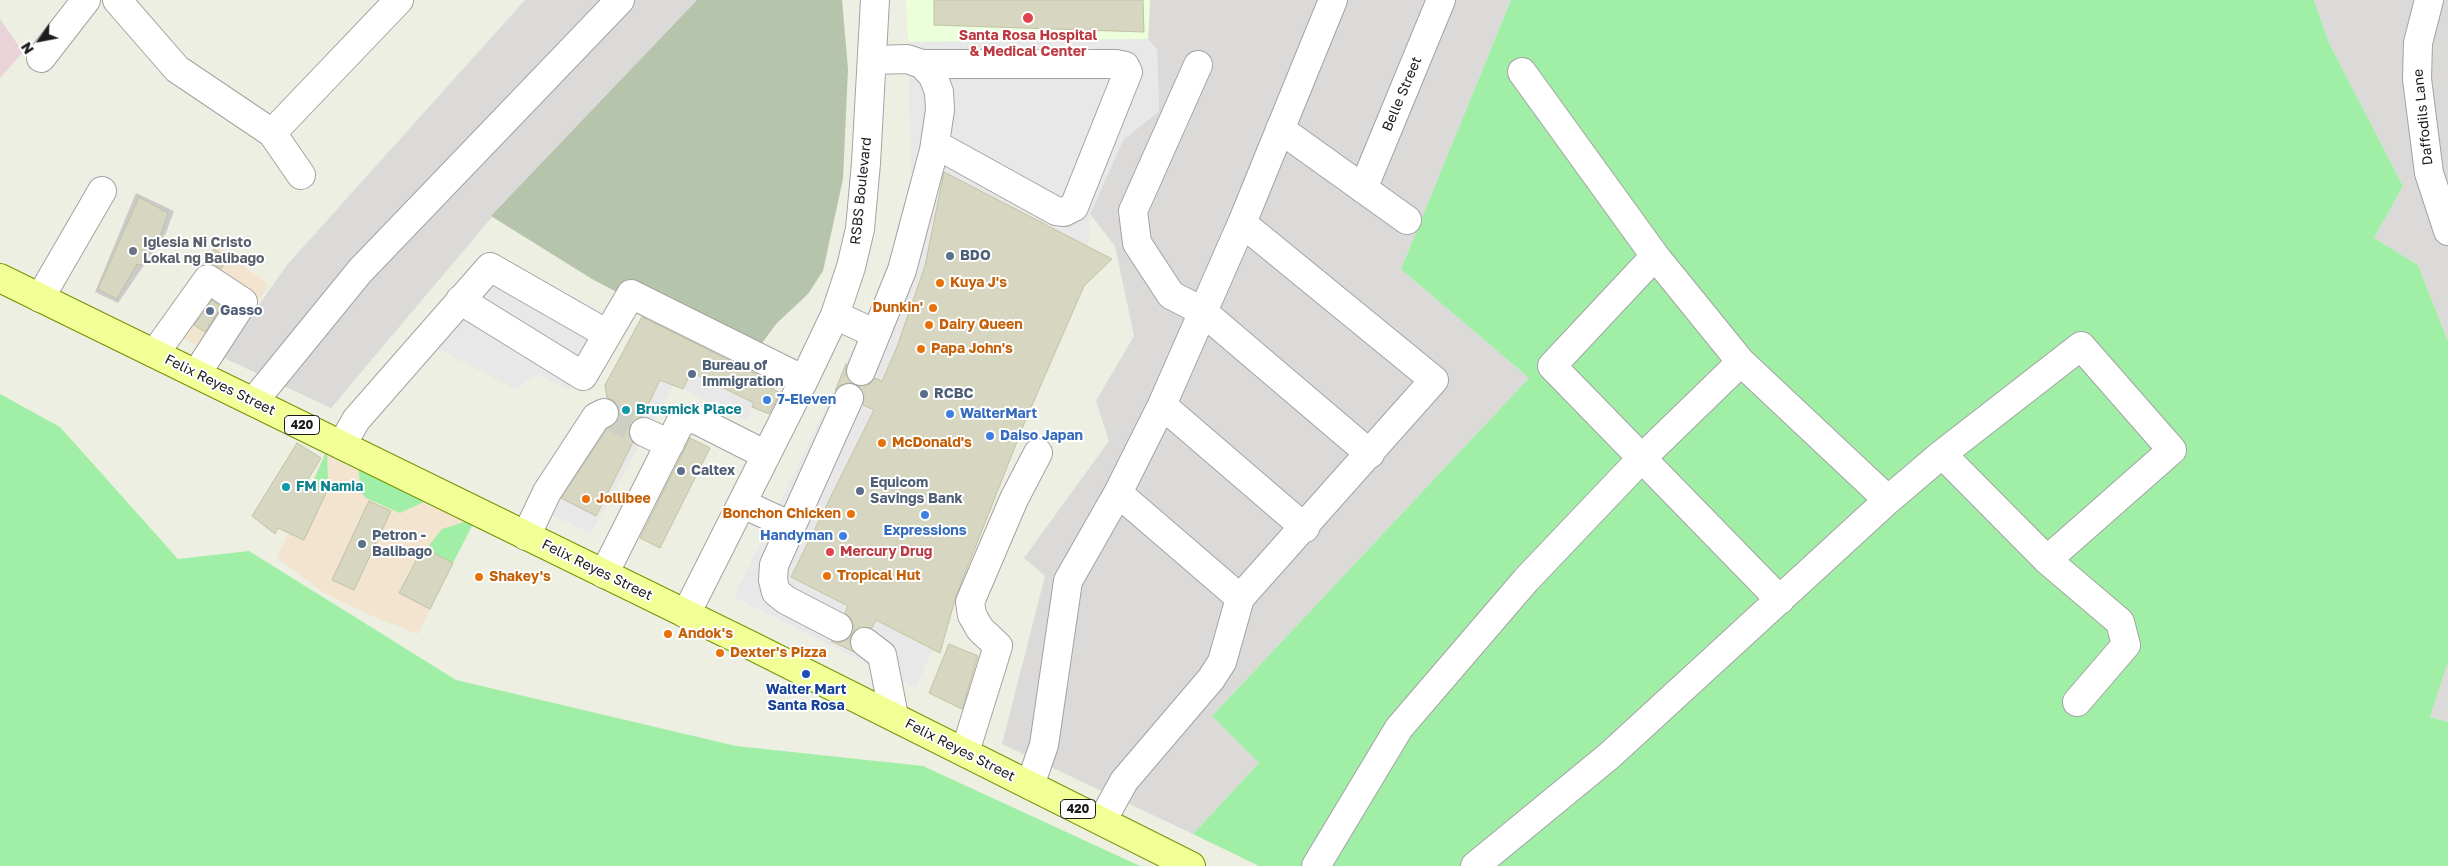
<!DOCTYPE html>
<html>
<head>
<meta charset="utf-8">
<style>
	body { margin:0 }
	#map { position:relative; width:2448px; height:866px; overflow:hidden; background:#ecefe1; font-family:"Golos Text",sans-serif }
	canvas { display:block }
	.north { position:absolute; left:15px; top:15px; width:50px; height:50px; -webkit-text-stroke:4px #fff; paint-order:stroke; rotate:237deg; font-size:14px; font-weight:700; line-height:20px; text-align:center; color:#1c1c1c }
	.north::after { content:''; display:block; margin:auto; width:18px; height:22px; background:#1c1c1c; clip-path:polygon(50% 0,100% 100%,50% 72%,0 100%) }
</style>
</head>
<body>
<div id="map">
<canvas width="2448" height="866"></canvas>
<div class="north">N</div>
</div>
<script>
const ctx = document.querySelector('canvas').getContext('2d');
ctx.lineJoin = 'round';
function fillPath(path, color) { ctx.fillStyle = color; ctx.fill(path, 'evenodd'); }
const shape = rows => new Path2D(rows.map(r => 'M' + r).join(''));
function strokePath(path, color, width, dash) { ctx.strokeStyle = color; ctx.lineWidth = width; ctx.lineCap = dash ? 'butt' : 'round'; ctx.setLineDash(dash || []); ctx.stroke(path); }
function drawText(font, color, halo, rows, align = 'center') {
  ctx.font = font + ' "Golos Text",sans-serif'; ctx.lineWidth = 4; ctx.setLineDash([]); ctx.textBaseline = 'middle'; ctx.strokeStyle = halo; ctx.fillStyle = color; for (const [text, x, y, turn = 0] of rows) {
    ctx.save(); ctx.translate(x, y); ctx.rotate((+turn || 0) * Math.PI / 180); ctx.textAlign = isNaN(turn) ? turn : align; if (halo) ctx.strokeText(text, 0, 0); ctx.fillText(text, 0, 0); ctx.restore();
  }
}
fillPath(shape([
	[525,0,697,0,497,211,331,408,222,357,287,265],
	[1150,0,1511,0,1401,269,1529,378,1212,716,1259,763,1193,834,1002,744,1045,576,1024,558,1109,441,1096,401,1134,336,1115,246,1090,214,1123,140,1159,111,1157,50,1148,39],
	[2314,0,2448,0,2448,341,2418,265,2374,238,2403,186,2329,43],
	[2448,662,2448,722,2430,717]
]), '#dbdad9');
fillPath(shape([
	[215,244,269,285,220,355,162,330],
	[328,446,474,521,418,634,372,616,324,593,277,558]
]), '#f2e4ce');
fillPath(shape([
	[0,19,23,52,0,78]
]), '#e9d2d8');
fillPath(shape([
	[906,0,1150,0,1148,39,908,42]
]), '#eaffda');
fillPath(shape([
	[136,193,174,211,166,233,118,303,95,292]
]), '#cacaca');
fillPath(shape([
	[697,0,842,0,848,69,843,179,823,271,808,294,776,324,749,361,592,279,491,216]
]), '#b6c4ac');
fillPath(shape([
	[1511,0,2314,0,2329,43,2403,186,2374,238,2418,265,2448,341,2448,662,2430,717,2448,722,2448,866,1259,866,1193,834,1259,763,1212,716,1529,378,1401,269],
	[0,394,60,427,178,559,249,551,456,680,736,746,923,766,1140,866,0,866],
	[327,450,328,479,324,489,312,484],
	[358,466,426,501,400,513,366,498,361,492],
	[464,522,473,524,453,563,430,551,430,544,442,529]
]), '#a1efa6');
fillPath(shape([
	[1148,39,1157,50,1159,111,1123,140,1090,214,1088,247,943,171,934,230,925,266,897,347,882,381,846,364,871,310,888,263,911,176,908,42],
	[484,267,596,330,569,390,539,375,524,382,517,390,432,346],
	[691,372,754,403,746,421,683,389],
	[660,380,674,384,591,533,543,511,551,493,596,516],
	[834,391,874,410,791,577,848,606,832,641,858,655,876,620,933,650,915,688,734,597]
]), '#e8e8e8');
const building = shape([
	[934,0,1143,0,1144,32,934,25,934,0],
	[944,172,1112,259,1084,286,1026,419,956,596,940,653,876,620,872,628,859,627,852,634,854,626,851,619,845,613,848,606,791,577,874,410,863,405,864,396,858,386,870,384,875,378,882,381,897,347,925,266,944,172],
	[139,197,168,213,160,237,141,265,137,264,117,299,98,289,139,197],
	[214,249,228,258,221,269,210,264,205,264,214,249],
	[212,300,221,307,205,332,194,325,212,300],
	[642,317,770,381,768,386,780,393,769,414,752,407,754,403,691,372,683,389,660,380,642,417,635,420,630,425,629,434,633,442,596,516,561,498,607,429,617,421,620,413,618,406,613,400,607,398,605,385,642,317],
	[846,364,846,374,852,383,840,385,835,391,846,364],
	[690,438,710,448,660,548,640,538,690,438],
	[297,443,321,458,307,481,327,491,304,540,278,528,275,534,252,516,297,443],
	[369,501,391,511,354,590,332,580,369,501],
	[430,551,453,563,430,609,399,593,417,559,423,552,430,551],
	[852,634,850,640,854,652,831,641,839,643,846,640,852,634],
	[949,644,978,656,962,709,929,693,949,644]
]);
fillPath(building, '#d6d6c1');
strokePath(building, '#c2c2a2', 1);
strokePath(shape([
	[604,413,644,432]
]), '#cdcfc3', 28, [28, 14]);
const minor = shape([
	[117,0,177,69,272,133,301,175],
	[2429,0,2418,43,2417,79,2429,173,2448,231],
	[41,58,86,0],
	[922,64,1116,64,1125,66,1128,72,1074,207,1064,212,1056,211,944,149,934,150],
	[1198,65,1133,211,1137,243,1171,295,1202,311,1370,454],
	[1522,72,1655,256,1741,362,1888,500],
	[1280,129,1407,220],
	[272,133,399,0],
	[1363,189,1441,0],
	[1655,256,1552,366,1780,600],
	[40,298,102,191],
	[460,300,583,376,631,294,804,380],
	[835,315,876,334],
	[155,353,208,279,243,302,197,373],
	[861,371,902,270,934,150,940,110,939,92,933,76,922,64,907,59,873,60],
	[254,401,360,271,620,0],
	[1162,405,1305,528],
	[644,432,670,444],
	[342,445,356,420,490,267,607,334],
	[1118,493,1240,598],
	[743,504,791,526],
	[526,536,547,492,596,417,604,413],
	[2047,560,2120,622,2126,645,2077,702],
	[604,574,680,423,689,419,697,420,766,455],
	[686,614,804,380,835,315,851,267,860,229,866,163,875,0],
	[838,627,786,600,776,592,773,580,774,565,849,398],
	[865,642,882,655,894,716],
	[965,752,998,646,980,629,972,615,970,602,1014,499,1038,453],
	[1030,785,1044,745,1068,581,1118,493,1162,405,1242,223,1333,0],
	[1102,821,1124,781,1211,679,1222,662,1240,598,1434,380,1242,223],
	[1316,866,1399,728,1526,580,1641,459,1741,362],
	[1475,866,1609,756,1888,500,1942,454,2081,346,2172,450,2047,560,1942,454]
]);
const major = shape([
	[0,278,752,646,1191,866]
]);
strokePath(minor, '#a3a3a3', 30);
strokePath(major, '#729500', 30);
strokePath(minor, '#fff', 28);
strokePath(major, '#f1ff96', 28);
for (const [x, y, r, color] of [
	[1028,18,6,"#e0444e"],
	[133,251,5,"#6b7280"],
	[950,256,5,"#5c6f8a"],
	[940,283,5,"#e8710a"],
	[933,308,5,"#e8710a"],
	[210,311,5,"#5c6f8a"],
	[929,325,5,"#e8710a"],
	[921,349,5,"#e8710a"],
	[692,374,5,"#5c6f8a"],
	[924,394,5,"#5c6f8a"],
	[767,400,5,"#3f7fe0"],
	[626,410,5,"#0f9aa8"],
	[950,414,5,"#3f7fe0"],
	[990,436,5,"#3f7fe0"],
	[882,443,5,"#e8710a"],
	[681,471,5,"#5c6f8a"],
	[286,487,5,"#0f9aa8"],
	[860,491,5,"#5c6f8a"],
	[586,499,5,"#e8710a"],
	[851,514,5,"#e8710a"],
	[925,515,5,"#3f7fe0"],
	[843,536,5,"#3f7fe0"],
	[362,544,5,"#5c6f8a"],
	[830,552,5,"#e0444e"],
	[827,576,5,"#e8710a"],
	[479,577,5,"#e8710a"],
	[668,634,5,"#e8710a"],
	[720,653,5,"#e8710a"],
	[806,674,5,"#1a4fb4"]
]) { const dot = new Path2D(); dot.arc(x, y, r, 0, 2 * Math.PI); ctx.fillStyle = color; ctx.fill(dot); strokePath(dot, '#fff', 2); }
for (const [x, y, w] of [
	[302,425,35],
	[1078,809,35]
]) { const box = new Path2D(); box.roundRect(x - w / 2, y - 9.5, w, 19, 4); ctx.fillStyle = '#fff'; ctx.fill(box); strokePath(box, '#1c1c1c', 1); }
drawText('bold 12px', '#1c1c1c', null, [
	["420",302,425],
	["420",1078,809]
]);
drawText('bold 14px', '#be3a42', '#fff', [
	["Santa Rosa Hospital",1028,36],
	["& Medical Center",1028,52],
	["Mercury Drug",840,552,"left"]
]);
drawText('14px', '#1c1c1c', '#fff', [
	["Belle Street",1402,94,-67],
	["Daffodils Lane",2423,117,-96],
	["RSBS Boulevard",861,191,-84],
	["Felix Reyes Street",220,385,26],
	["Felix Reyes Street",597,570,26],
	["Felix Reyes Street",960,750,27]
]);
drawText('bold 14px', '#5b616d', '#fff', [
	["Iglesia Ni Cristo",143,243],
	["Lokal ng Balibago",143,259]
], 'left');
drawText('bold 14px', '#4e5e75', '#fff', [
	["BDO",960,256],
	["Gasso",220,311],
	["Bureau of",702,366],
	["Immigration",702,382],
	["RCBC",934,394],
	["Caltex",691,471],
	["Equicom",870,483],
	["Savings Bank",870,499],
	["Petron -",372,536],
	["Balibago",372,552]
], 'left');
drawText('bold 14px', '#c56008', '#fff', [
	["Kuya J's",950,283],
	["Dunkin'",923,308,"right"],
	["Dairy Queen",939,325],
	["Papa John's",931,349],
	["McDonald's",892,443],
	["Jollibee",596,499],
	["Bonchon Chicken",841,514,"right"],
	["Tropical Hut",837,576],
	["Shakey's",489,577],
	["Andok's",678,634],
	["Dexter's Pizza",730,653]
], 'left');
drawText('bold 14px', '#366cbe', '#fff', [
	["7-Eleven",777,400],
	["WalterMart",960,414],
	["Daiso Japan",1000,436],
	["Expressions",925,531,"center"],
	["Handyman",833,536,"right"]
], 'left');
drawText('bold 14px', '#0d838f', '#fff', [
	["Brusmick Place",636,410],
	["FM Namia",296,487]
], 'left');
drawText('bold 14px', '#164399', '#fff', [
	["Walter Mart",806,690],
	["Santa Rosa",806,706]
]);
</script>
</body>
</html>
